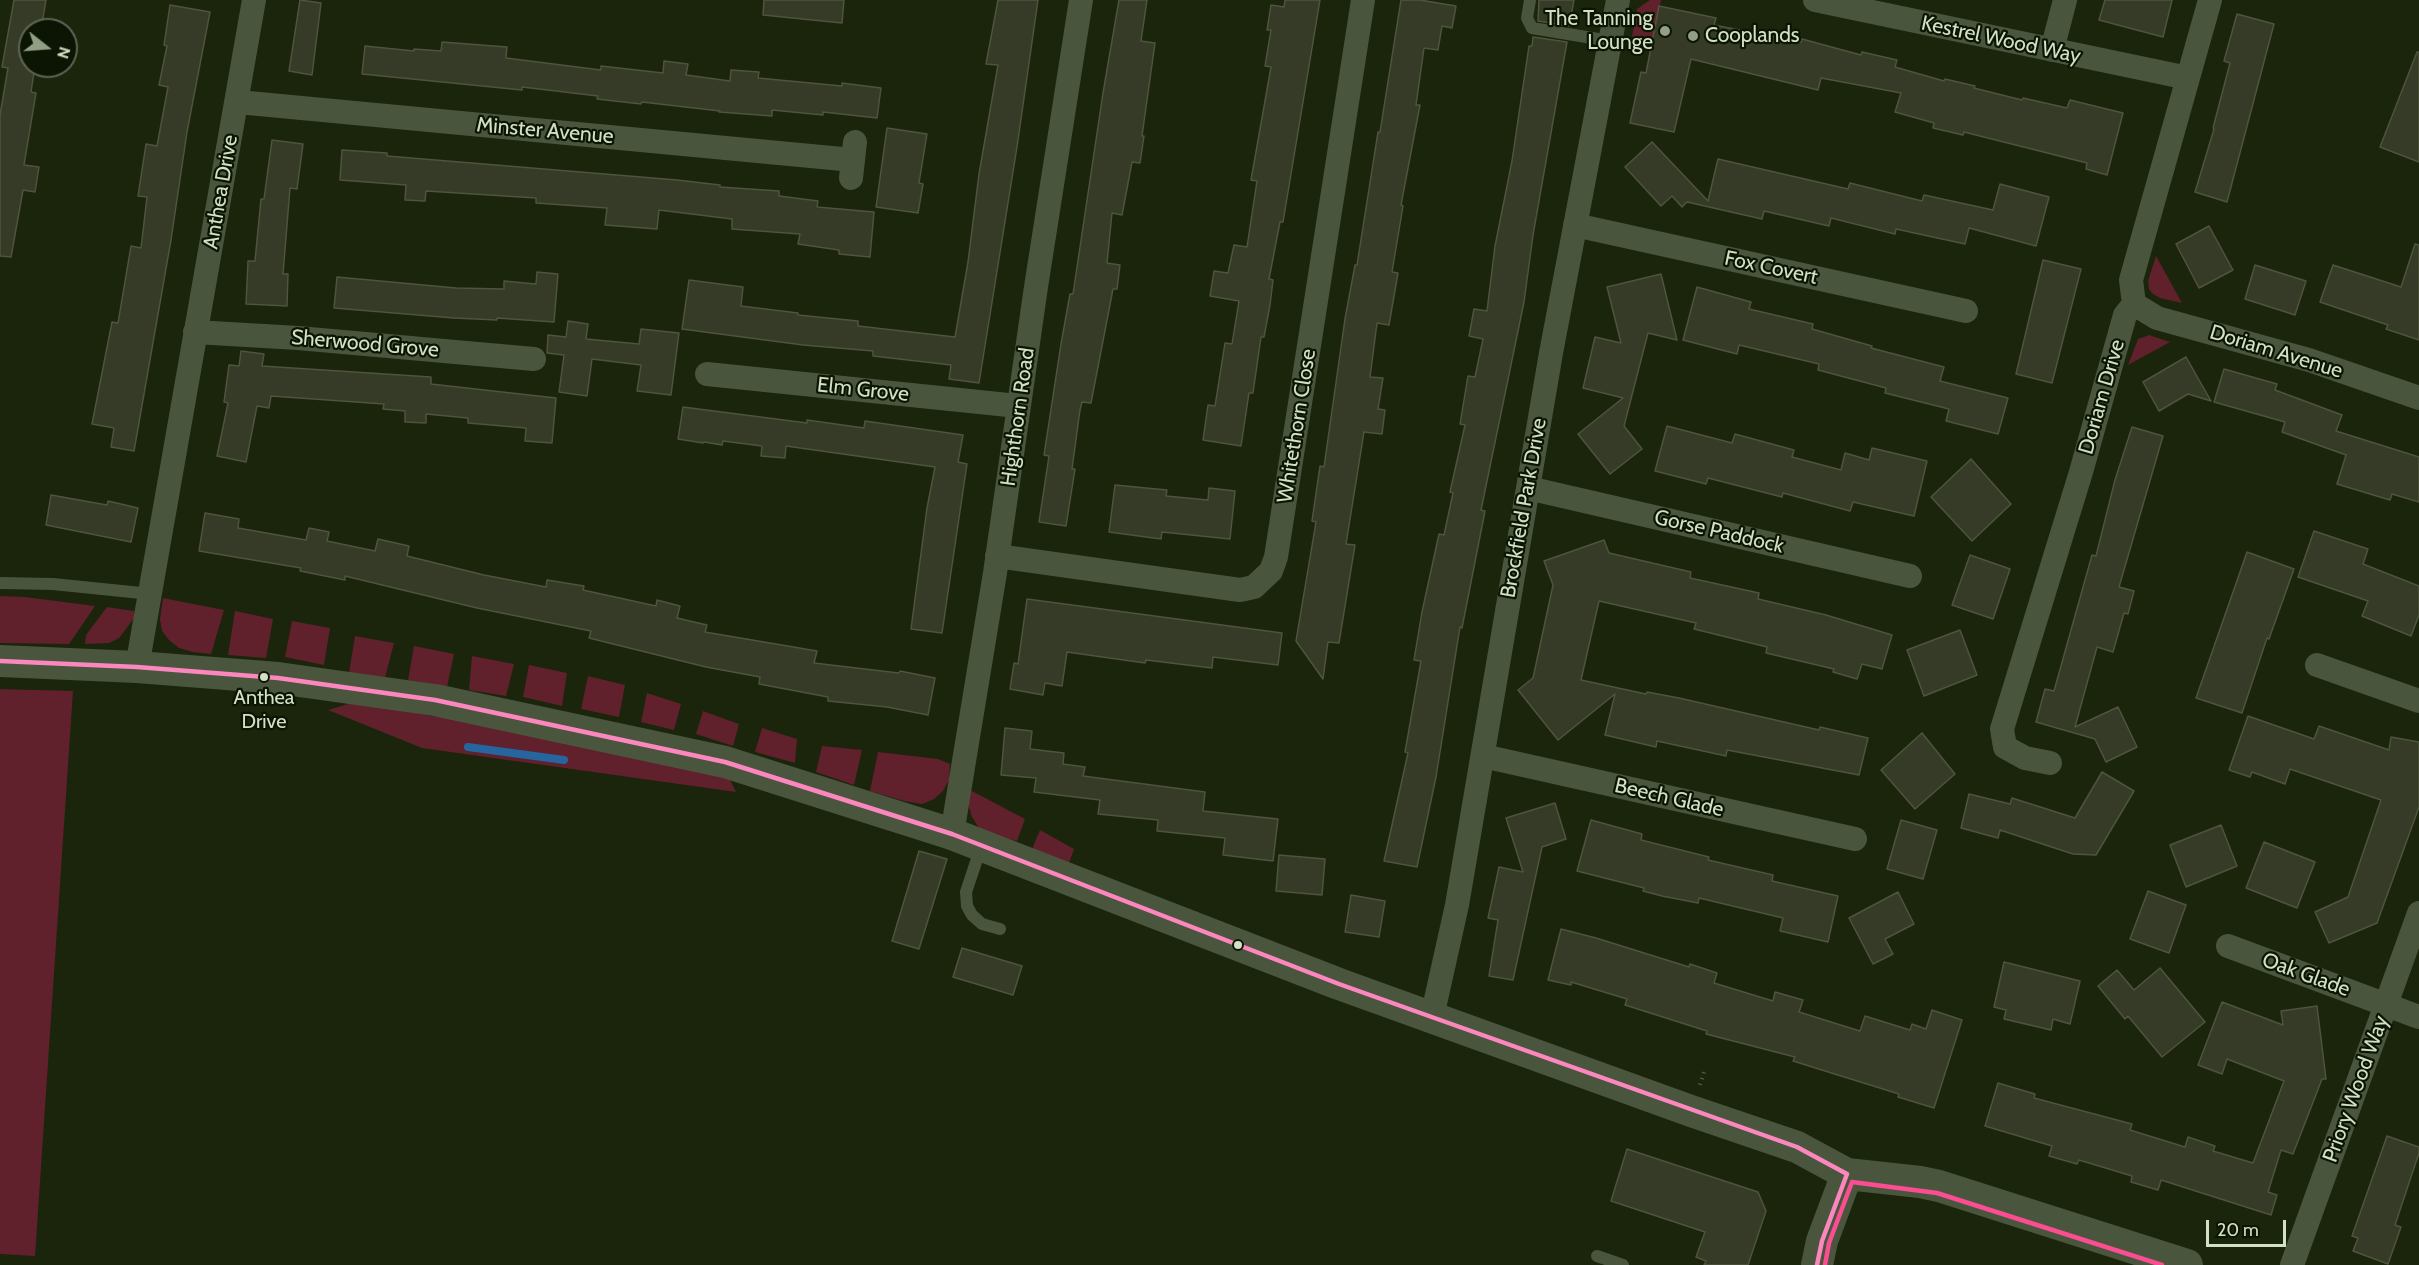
<!DOCTYPE html>
<html>
<head>
<meta charset="utf-8">
<style>
	body { margin:0 }
	#map { position:relative; width:2419px; height:1265px; overflow:hidden; background:#1a250b; font-family:Cabin,sans-serif }
	canvas { display:block }
	.north { position:absolute; left:18px; top:18px; width:60px; height:60px; box-sizing:border-box; background:#0c1503; border:2px solid #5b6651; border-radius:50%; rotate:107deg; font-size:16px; font-weight:700; line-height:24px; text-align:center; color:#d2e0c5 }
	.north::after { content:''; display:block; margin:auto; width:21px; height:27px; background:#929f84; clip-path:polygon(50% 0,100% 100%,50% 72%,0 100%) }
	.scale { position:absolute; left:2206px; top:1220px; width:80px; height:27px; box-sizing:border-box; border:3px solid #d2e0c5; border-top:0; padding-left:8px; font-size:18px; line-height:21px; white-space:nowrap; color:#d2e0c5; -webkit-text-stroke:4px #0c1503; paint-order:stroke }
</style>
</head>
<body>
<div id="map">
<canvas width="2419" height="1265"></canvas>
<div class="north">N</div>
<div class="scale">20 m</div>
</div>
<script>
const ctx = document.querySelector('canvas').getContext('2d');
ctx.lineJoin = 'round';
function fillPath(path, color) { ctx.fillStyle = color; ctx.fill(path, 'evenodd'); }
const shape = rows => new Path2D(rows.map(r => 'M' + r).join(''));
function strokePath(path, color, width, dash) { ctx.strokeStyle = color; ctx.lineWidth = width; ctx.lineCap = dash ? 'butt' : 'round'; ctx.setLineDash(dash || []); ctx.stroke(path); }
function drawText(font, color, halo, rows, align = 'center') {
  ctx.font = font + ' Cabin,sans-serif'; ctx.lineWidth = 4.5; ctx.setLineDash([]); ctx.textBaseline = 'middle'; ctx.strokeStyle = halo; ctx.fillStyle = color; for (const [text, x, y, turn = 0] of rows) {
    ctx.save(); ctx.translate(x, y); ctx.rotate((+turn || 0) * Math.PI / 180); ctx.textAlign = isNaN(turn) ? turn : align; if (halo) ctx.strokeText(text, 0, 0); ctx.fillText(text, 0, 0); ctx.restore();
  }
}
fillPath(shape([
	[1650,0,1661,0,1650,51,1630,48,1637,9],
	[2156,256,2182,303,2160,298,2153,294,2149,289,2148,281],
	[2149,335,2170,342,2128,365,2138,339],
	[0,596,25,597,95,606,69,644,0,643],
	[163,598,224,610,211,654,193,652,179,648,169,640,162,631,160,619],
	[107,607,134,611,134,618,119,638,109,643,85,644,86,635],
	[235,611,273,619,266,658,228,655],
	[292,621,330,628,324,665,285,657],
	[355,636,394,643,385,678,349,673],
	[414,646,454,654,447,687,408,680],
	[472,656,514,664,506,696,469,690],
	[529,665,567,673,562,706,523,697],
	[588,676,625,685,619,717,581,709],
	[0,689,73,691,35,1256,0,1254],
	[647,693,681,704,674,730,641,722],
	[355,702,561,739,728,776,736,792,422,748,328,710],
	[703,711,739,724,733,746,696,734],
	[762,728,797,739,795,763,755,752],
	[822,746,862,750,854,785,816,772],
	[878,752,938,759,950,764,949,780,943,791,934,799,922,804,904,801,870,791],
	[970,790,1025,819,1017,841,988,833,979,828,972,817,968,804],
	[1040,830,1074,849,1069,863,1032,849]
]), '#60202c');
strokePath(shape([
	[468,747,564,760]
]), '#26659e', 8);
const building = shape([
	[14,0,46,0,41,30,30,30,30,66,35,66,31,92,36,93,24,165,39,167,35,192,23,190,11,257,0,256,0,115,8,68,2,67,14,0],
	[300,0,321,3,312,75,289,71,300,0],
	[764,0,844,0,842,23,763,15,764,0],
	[998,0,1038,0,1017,147,979,383,949,379,951,365,873,356,873,351,803,345,682,329,689,280,743,287,741,306,798,313,798,315,858,321,858,326,955,337,968,262,979,174,998,65,986,64,998,0],
	[1119,0,1147,0,1141,41,1155,43,1142,136,1144,136,1140,163,1132,162,1122,215,1112,213,1107,263,1120,265,1117,289,1113,289,1091,403,1082,402,1080,410,1072,469,1075,469,1066,526,1039,522,1049,456,1044,455,1061,344,1070,294,1073,294,1103,93,1119,0],
	[1285,0,1320,0,1283,222,1280,222,1269,279,1273,280,1270,305,1264,337,1261,337,1253,393,1249,393,1241,446,1203,440,1208,405,1215,406,1225,343,1232,344,1239,301,1210,296,1214,271,1228,273,1234,245,1247,247,1257,181,1251,180,1271,67,1265,66,1271,30,1267,30,1271,5,1284,7,1285,0],
	[1401,0,1420,0,1456,6,1452,28,1442,26,1438,50,1424,48,1416,105,1420,105,1401,205,1403,206,1392,272,1398,273,1389,325,1377,323,1370,377,1383,378,1378,409,1385,410,1382,434,1364,432,1346,544,1355,545,1339,643,1328,642,1323,679,1296,641,1316,522,1312,521,1320,466,1324,467,1345,319,1355,265,1357,265,1378,132,1380,132,1401,0],
	[1539,0,1574,0,1569,26,1538,21,1539,0],
	[2105,0,2172,0,2163,37,2099,20,2105,0],
	[170,5,210,12,187,132,171,240,134,451,111,447,114,428,92,424,112,322,118,323,131,246,141,248,147,197,138,196,146,144,157,146,168,87,159,85,167,46,164,45,170,5],
	[1659,6,1716,18,1714,25,1801,42,1802,39,1861,55,1862,52,1897,60,1895,67,1944,81,1945,79,1975,86,1974,88,2022,100,2023,98,2067,108,2070,100,2123,113,2107,175,2086,169,2087,163,1964,132,1963,135,1933,128,1934,123,1895,112,1901,93,1821,78,1818,90,1691,59,1674,132,1630,123,1641,72,1646,73,1659,6],
	[2237,14,2274,24,2227,202,2195,192,2214,129,2213,128,2230,63,2224,61,2237,14],
	[1533,37,1567,42,1533,235,1524,302,1481,510,1485,511,1462,628,1460,627,1436,777,1417,867,1384,861,1408,753,1405,752,1421,661,1414,660,1422,612,1439,534,1444,535,1453,493,1450,492,1465,425,1460,424,1468,376,1475,377,1483,339,1469,336,1474,309,1487,311,1495,246,1512,161,1529,46,1532,46,1533,37],
	[442,42,507,47,506,58,601,70,601,66,663,73,664,61,688,64,686,75,730,81,731,70,759,72,758,78,842,86,842,83,881,88,877,118,823,112,823,115,772,110,772,116,719,112,720,111,642,102,641,104,597,99,598,96,522,87,522,90,362,74,365,46,414,51,414,49,441,51,442,42],
	[2417,52,2419,52,2419,162,2380,147,2417,52],
	[887,128,927,134,919,183,923,184,918,213,876,207,887,128],
	[272,140,303,144,297,189,290,188,283,274,288,274,287,306,246,304,248,261,255,261,261,199,264,199,272,140],
	[1652,142,1708,201,1718,159,1848,189,1850,183,1922,201,1924,195,1993,210,2000,184,2049,197,2036,246,1969,228,1965,244,1896,229,1895,234,1831,218,1829,226,1764,211,1762,219,1687,202,1682,207,1672,196,1661,206,1625,167,1652,142],
	[342,150,387,153,387,156,677,180,720,185,720,187,779,191,779,196,818,201,817,207,874,212,870,257,839,254,839,250,798,244,800,234,732,229,732,219,659,210,657,229,605,225,607,208,536,203,536,198,426,191,425,201,405,200,406,185,340,180,342,150],
	[2209,226,2233,270,2199,288,2176,244,2209,226],
	[2415,244,2419,245,2419,340,2386,329,2388,325,2320,302,2333,265,2401,287,2415,244],
	[2043,260,2081,269,2052,383,2016,374,2043,260],
	[2255,265,2306,281,2295,315,2245,299,2255,265],
	[537,272,558,274,554,322,497,318,497,320,454,318,334,308,337,277,456,288,504,289,504,281,536,284,537,272],
	[1661,274,1677,340,1648,333,1624,426,1642,449,1610,474,1578,434,1623,398,1583,388,1595,337,1621,343,1607,287,1661,274],
	[1697,287,1751,302,1749,309,1813,324,1812,329,1872,346,1871,348,1944,367,1940,381,2008,398,1998,434,1946,421,1949,409,1885,393,1886,388,1818,370,1819,364,1739,345,1737,354,1683,340,1697,287],
	[568,321,588,324,586,339,639,344,641,329,679,333,671,395,637,391,641,365,592,359,587,396,559,392,564,355,547,353,548,335,566,337,568,321],
	[241,351,264,354,262,366,431,377,431,384,556,398,552,443,525,441,526,428,468,423,468,418,426,414,426,423,405,422,405,411,383,409,384,404,271,396,269,408,257,406,246,462,217,456,228,403,224,402,229,365,239,366,241,351],
	[2186,357,2211,401,2188,394,2159,411,2143,382,2186,357],
	[2224,369,2277,384,2275,390,2342,415,2336,431,2419,457,2419,502,2392,494,2390,500,2337,484,2346,455,2282,432,2285,422,2214,402,2224,369],
	[683,407,807,423,807,420,864,428,865,421,963,435,958,462,967,464,942,633,911,629,927,508,935,467,786,446,785,458,761,456,762,446,723,441,722,445,704,442,703,443,678,439,683,407],
	[1667,426,1732,443,1735,434,1794,450,1792,457,1841,470,1845,453,1869,460,1872,448,1927,461,1914,516,1853,502,1850,511,1783,493,1782,497,1708,478,1706,484,1655,471,1667,426],
	[2132,427,2163,436,2119,587,2134,591,2128,614,2124,613,2113,652,2097,647,2075,727,2118,707,2137,747,2106,762,2095,739,2036,722,2045,689,2054,691,2092,555,2096,556,2115,480,2132,427],
	[1971,459,2011,504,1972,541,1931,497,1971,459],
	[1115,485,1167,490,1166,496,1208,500,1209,488,1235,491,1230,539,1162,532,1161,539,1109,532,1115,485],
	[51,495,107,505,108,501,138,508,131,542,46,525,51,495],
	[205,513,239,519,238,528,306,540,309,528,329,532,327,541,375,551,378,539,409,546,407,556,484,575,546,587,547,580,584,586,583,590,656,606,657,600,680,606,677,618,707,625,705,632,817,651,814,663,899,673,900,671,935,678,928,715,887,707,828,701,828,697,759,684,760,677,706,667,589,638,591,631,477,608,345,576,345,580,300,571,301,568,199,551,205,513],
	[2314,531,2368,549,2363,564,2419,586,2419,615,2411,636,2362,616,2368,601,2298,577,2314,531],
	[1604,540,1609,553,1691,572,1690,578,1759,593,1758,599,1826,615,1892,635,1882,669,1862,664,1857,679,1833,672,1834,669,1766,653,1767,647,1694,629,1696,623,1599,601,1581,680,1646,694,1647,692,1679,698,1819,730,1820,727,1868,738,1859,775,1727,750,1726,756,1657,741,1656,747,1605,735,1615,694,1558,740,1518,690,1533,678,1553,585,1544,561,1604,540],
	[2247,552,2294,569,2269,639,2267,638,2242,713,2196,698,2247,552],
	[1970,555,2010,569,1993,619,1952,605,1970,555],
	[1027,599,1282,633,1278,665,1213,657,1212,668,1146,660,1145,663,1067,652,1062,686,1045,683,1043,695,1010,689,1014,663,1018,664,1027,599],
	[1960,630,1977,675,1924,696,1907,650,1960,630],
	[2248,716,2314,739,2319,726,2389,750,2391,737,2419,742,2419,807,2377,923,2329,943,2315,912,2348,897,2381,800,2290,769,2285,784,2252,772,2250,777,2229,770,2248,716],
	[1005,728,1032,731,1030,749,1064,753,1063,764,1085,767,1083,776,1205,792,1203,811,1278,819,1273,861,1223,855,1225,838,1157,831,1158,820,1098,814,1100,800,1034,792,1036,778,1001,775,1005,728],
	[1922,733,1955,774,1915,809,1881,770,1922,733],
	[2102,772,2134,791,2096,855,2073,854,2000,830,1998,838,1961,828,1969,794,2010,804,2012,798,2075,818,2102,772],
	[1555,803,1566,839,1542,847,1513,980,1489,976,1498,920,1488,918,1499,867,1523,872,1506,818,1555,803],
	[1591,820,1642,834,1641,840,1709,857,1708,860,1773,875,1772,881,1838,896,1828,942,1780,931,1783,918,1699,898,1698,903,1662,896,1643,891,1644,888,1577,871,1591,820],
	[1901,820,1937,830,1923,879,1887,869,1901,820],
	[2221,825,2237,866,2186,887,2170,845,2221,825],
	[2264,842,2315,862,2297,908,2246,888,2264,842],
	[919,851,947,859,919,949,892,941,919,851],
	[1279,855,1325,859,1322,895,1276,891,1279,855],
	[2148,891,2186,905,2169,953,2130,939,2148,891],
	[1898,892,1914,924,1885,939,1893,954,1873,964,1849,918,1898,892],
	[1351,895,1385,901,1379,937,1345,932,1351,895],
	[1561,929,1596,938,1689,967,1690,964,1717,973,1714,983,1773,1001,1775,992,1803,1000,1799,1012,1860,1031,1865,1016,1910,1030,1912,1024,1926,1029,1932,1010,1962,1020,1934,1108,1898,1097,1899,1094,1793,1061,1795,1057,1706,1034,1707,1031,1625,1005,1627,999,1571,982,1571,985,1548,980,1561,929],
	[962,948,1022,966,1013,995,953,977,962,948],
	[2004,962,2080,981,2070,1024,2053,1019,2051,1030,2004,1019,2006,1010,1994,1007,2004,962],
	[2160,968,2205,1022,2162,1057,2128,1016,2125,1019,2098,986,2117,970,2134,990,2160,968],
	[2222,1002,2283,1025,2281,1011,2317,1006,2326,1079,2322,1079,2293,1154,2281,1150,2268,1192,2277,1195,2271,1215,2161,1180,2158,1190,2131,1182,2132,1176,2079,1160,2077,1164,2049,1156,2052,1146,1985,1126,1998,1083,2035,1094,2034,1098,2132,1124,2130,1130,2185,1147,2188,1137,2215,1146,2213,1151,2253,1163,2284,1081,2227,1059,2222,1074,2198,1065,2222,1002],
	[2387,1136,2419,1147,2419,1153,2395,1225,2401,1227,2388,1264,2353,1251,2358,1238,2352,1236,2387,1136],
	[1627,1149,1758,1192,1766,1211,1748,1265,1704,1265,1706,1261,1696,1257,1705,1232,1611,1201,1627,1149]
]);
fillPath(building, '#353b26');
strokePath(building, '#4e543d', 1.5);
strokePath(shape([
	[1700,1085,1704,1072]
]), '#4d5642', 4, [1.5, 4.5]);
strokePath(shape([
	[1530,0,1527,18,1532,28,1610,41],
	[0,583,53,584,151,594],
	[981,847,966,892,967,906,972,915,982,924,1000,929],
	[1597,1256,1623,1265]
]), '#4a553d', 12);
strokePath(shape([
	[1815,0,2188,78],
	[2052,50,2065,0],
	[238,102,853,160],
	[851,178,855,142],
	[1575,225,1966,311],
	[2134,304,2157,318,2309,360,2419,398],
	[195,332,298,338,534,359],
	[707,374,1018,406],
	[1528,488,1910,576],
	[997,556,1240,590,1254,587,1271,571,1276,557,1363,0],
	[2317,665,2419,701],
	[137,667,254,0],
	[1483,756,1855,839],
	[2050,763,2025,758,2005,747,2002,729,2081,472,2125,315,2134,304,2131,280,2210,0],
	[952,834,995,573,1036,287,1081,0],
	[2228,946,2419,1017],
	[1432,1017,1457,905,1551,353,1618,0],
	[2292,1265,2419,913]
]), '#4a553d', 24);
strokePath(shape([
	[0,661,137,667,278,678,435,700,725,762,952,834,1339,984,1691,1111,1797,1147,1847,1174,1920,1182,1939,1186,2187,1265],
	[1817,1265,1822,1241,1847,1174]
]), '#4a553d', 32);
strokePath(shape([
	[0,661,137,667,278,678,435,700,725,762,952,834,1339,984,1797,1147,1847,1174],
	[1817,1265,1822,1241,1847,1174]
]), '#fc87bf', 4.5);
strokePath(shape([
	[1825,1265,1829,1243,1852,1182,1937,1193,2162,1265]
]), '#fb4d92', 4.5);
for (const [x, y, r, color] of [
	[1665,31,6,"#929f84"],
	[1693,36,6,"#929f84"],
	[264,677,5,"#d2e0c5"],
	[1238,945,5,"#d2e0c5"]
]) { const dot = new Path2D(); dot.arc(x, y, r, 0, 2 * Math.PI); ctx.fillStyle = color; ctx.fill(dot); strokePath(dot, '#0c1503', 2); }
drawText('20px', '#d2e0c5', '#0c1503', [
	["Anthea",264,698],
	["Drive",264,722]
]);
drawText('21px', '#d2e0c5', '#0c1503', [
	["The Tanning",1653,19],
	["Lounge",1653,43],
	["Cooplands",1705,36,"left"]
], 'right');
drawText('21px', '#d2e0c5', '#0c1503', [
	["Kestrel Wood Way",2001,40,12],
	["Minster Avenue",545,131,5],
	["Anthea Drive",221,192,-80],
	["Fox Covert",1771,268,12],
	["Sherwood Grove",365,344,5],
	["Doriam Avenue",2276,352,17],
	["Elm Grove",863,390,6],
	["Doriam Drive",2102,397,-74],
	["Highthorn Road",1018,417,-82],
	["Whitethorn Close",1297,426,-81],
	["Brockfield Park Drive",1524,508,-80],
	["Gorse Paddock",1719,532,13],
	["Beech Glade",1669,798,13],
	["Oak Glade",2306,975,20],
	["Priory Wood Way",2356,1089,-70]
]);
</script>
</body>
</html>
